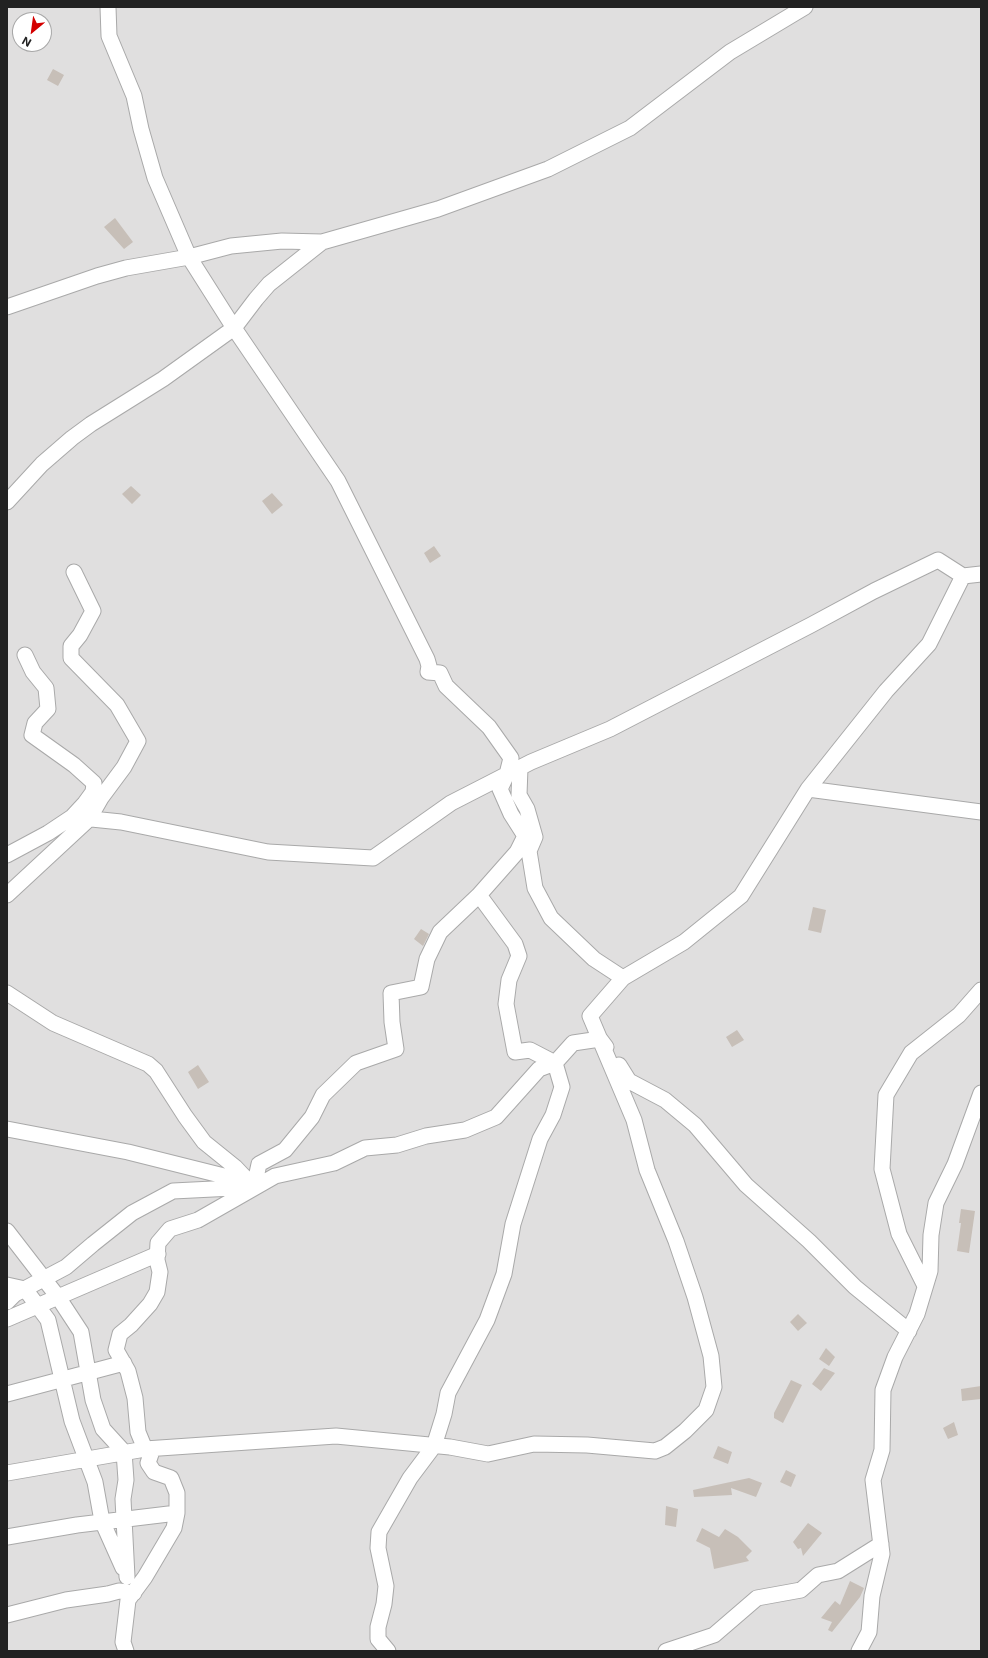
<!DOCTYPE html>
<html>
<head>
<meta charset="utf-8">
<style>
	body { margin:0 }
	#map { position:relative; width:988px; height:1658px; overflow:hidden; background:#f2efe9; font-family:Inter,sans-serif }
	canvas { display:block }
	.frame { position:absolute; inset:0; border:8px solid #222; pointer-events:none }
	.north { position:absolute; left:12px; top:12px; width:40px; height:40px; box-sizing:border-box; background:#fff; border:1px solid #a7a7a7; border-radius:50%; rotate:209deg; font-size:11px; font-weight:700; line-height:16px; text-align:center; color:#222 }
	.north::after { content:''; display:block; margin:auto; width:14px; height:18px; background:#d40000; clip-path:polygon(50% 0,100% 100%,50% 72%,0 100%) }
</style>
</head>
<body>
<div id="map">
<canvas width="988" height="1658"></canvas>
<div class="frame"></div>
<div class="north">N</div>
</div>
<script>
const ctx = document.querySelector('canvas').getContext('2d');
ctx.lineJoin = 'round';
function fillPath(path, color) { ctx.fillStyle = color; ctx.fill(path, 'evenodd'); }
const shape = rows => new Path2D(rows.map(r => 'M' + r).join(''));
function strokePath(path, color, width, dash) { ctx.strokeStyle = color; ctx.lineWidth = width; ctx.lineCap = dash ? 'butt' : 'round'; ctx.setLineDash(dash || []); ctx.stroke(path); }
fillPath(shape([
	[7,7,981,7,981,1651,7,1651],
	[20,20,44,20,44,44,20,44]
]), '#e0dfdf');
fillPath(shape([
	[53,69,64,75,58,86,47,80],
	[115,218,133,242,124,249,104,227],
	[131,486,141,495,132,504,122,494],
	[272,493,283,505,272,514,262,501],
	[434,546,441,556,430,563,424,553],
	[813,907,826,910,821,933,808,930],
	[421,929,429,934,423,946,414,939],
	[737,1030,744,1040,732,1047,726,1037],
	[198,1065,209,1082,198,1089,188,1072],
	[961,1209,975,1211,969,1253,957,1251,961,1223,959,1223],
	[798,1314,807,1323,798,1331,790,1322],
	[826,1348,835,1357,829,1366,819,1359],
	[824,1368,835,1373,821,1391,812,1384],
	[791,1380,802,1385,783,1423,774,1418,774,1413],
	[981,1386,981,1399,962,1401,961,1389],
	[954,1422,958,1435,948,1439,943,1428],
	[718,1446,732,1452,728,1464,713,1458],
	[786,1470,796,1475,791,1487,780,1482],
	[749,1478,762,1483,756,1497,731,1488,732,1495,694,1497,693,1490],
	[666,1506,678,1509,676,1527,665,1525],
	[808,1523,822,1533,803,1556,801,1548,798,1549,793,1542],
	[702,1528,719,1537,725,1529,738,1537,752,1551,746,1557,749,1561,714,1569,710,1548,696,1541],
	[850,1581,864,1588,860,1597,832,1632,828,1630,832,1622,821,1618,835,1601,840,1605]
]), '#c7bfb8');
const minor = shape([
	[108,7,109,36,134,96,141,129,155,178,189,257,234,328,338,481,427,659,429,666,428,672,440,673,446,686,489,727,511,758,507,774,500,789,511,814,525,836,517,852,479,895,515,944,519,956,509,980,506,1004,515,1052,530,1050,555,1063,562,1087,553,1115,540,1139,513,1224,504,1274,487,1320,448,1393,444,1414,434,1446,410,1478,379,1532,378,1548,386,1586,384,1604,378,1627,378,1639,388,1651],
	[7,307,97,276,126,268,189,257,231,246,282,241,322,242,438,209,548,169,630,128,730,52,805,7],
	[7,502,42,464,72,438,91,424,163,379,234,328,256,299,269,284,322,242],
	[808,789,981,812],
	[72,817,121,822,268,852,373,858,451,803,531,762,610,729,811,625,874,591,938,560,963,576],
	[7,855,48,833,72,817,85,803,93,792,94,783,74,765,32,735,35,723,48,709,46,688,33,672,25,655],
	[7,895,89,819,101,798,124,767,138,741,117,705,71,658,71,646,80,635,93,611,74,572],
	[623,978,684,942,741,896,808,789,886,691,929,644,963,576,981,574],
	[7,993,53,1023,148,1064,156,1071,185,1116,204,1142,235,1167,254,1187],
	[619,1065,629,1081,665,1100,695,1125,746,1185,809,1241,855,1287,909,1331],
	[7,1129,128,1152,248,1182],
	[254,1187,259,1164,285,1150,312,1117,323,1095,356,1063,396,1049,392,1022,391,993,421,987,427,959,440,932,479,895],
	[7,1231,58,1297,81,1332,93,1400,103,1429,124,1452,126,1480,123,1499,127,1577],
	[7,1285,25,1289,48,1320,72,1421,95,1482,102,1521,123,1568],
	[925,1286,899,1234,882,1169,886,1095,911,1053,959,1015,981,990],
	[7,1302,15,1294,66,1267,93,1244,132,1213,173,1191,253,1187],
	[7,1319,158,1254],
	[7,1394,124,1363],
	[7,1473,145,1449,336,1436,450,1447,488,1454,534,1444,587,1445,655,1451,665,1447,685,1431,706,1410,714,1387,711,1356,695,1297,676,1241,647,1170,634,1120,590,1016,623,978,594,959,551,918,535,888,529,851,535,837,527,809,519,795,520,768],
	[7,1537,77,1525,177,1513],
	[7,1615,66,1600,108,1594,119,1591,134,1593],
	[126,1651,123,1642,128,1600,145,1577,174,1528,177,1513,177,1493,171,1478,154,1472,148,1463,151,1454,145,1449,138,1432,135,1398,128,1371,116,1350,120,1334,131,1325,150,1304,157,1292,160,1272,157,1260,158,1243,170,1229,198,1220,275,1176,334,1163,365,1148,397,1145,426,1136,465,1130,484,1122,496,1117,539,1069,555,1063,573,1043,600,1039,606,1047],
	[666,1651,714,1635,757,1598,801,1590,818,1575,838,1571,881,1544],
	[859,1651,869,1632,872,1596,882,1554,873,1480,882,1450,883,1390,895,1357,917,1314,930,1271,931,1235,936,1203,955,1164,981,1093]
]);
strokePath(minor, '#a9a9a9', 17);
strokePath(minor, '#fff', 15);
</script>
</body>
</html>
